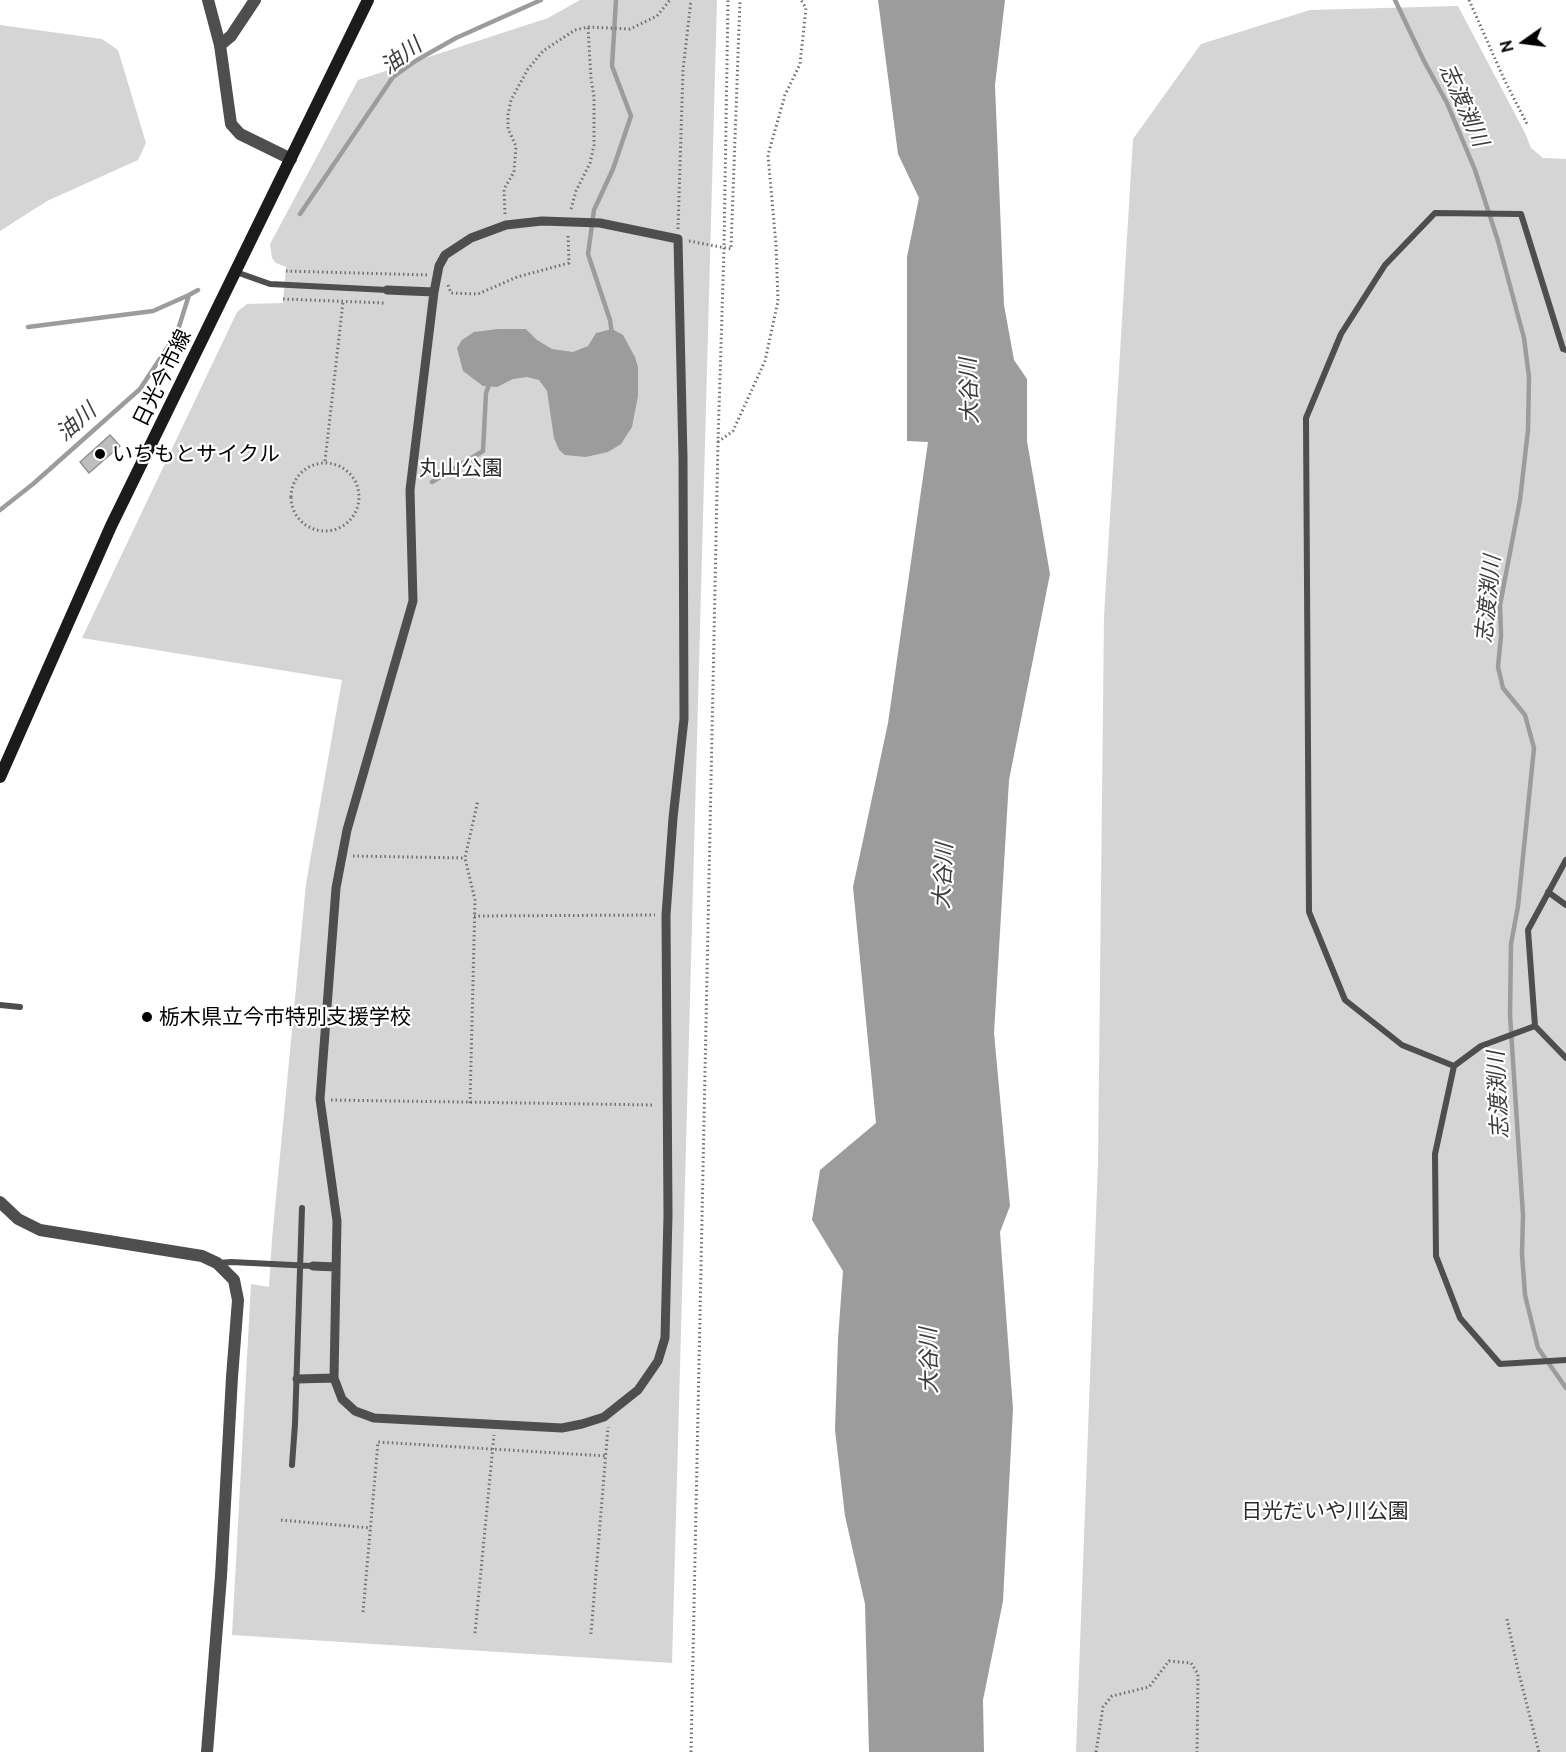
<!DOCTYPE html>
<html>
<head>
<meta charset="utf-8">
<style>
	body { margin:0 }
	#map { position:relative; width:1566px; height:1752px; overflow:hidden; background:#fff; font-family:Ubuntu,sans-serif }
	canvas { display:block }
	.north { position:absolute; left:1494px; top:12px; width:60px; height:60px; -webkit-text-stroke:4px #fff; paint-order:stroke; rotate:256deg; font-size:16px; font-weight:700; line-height:24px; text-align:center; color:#000 }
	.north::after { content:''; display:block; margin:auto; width:21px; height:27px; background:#000; clip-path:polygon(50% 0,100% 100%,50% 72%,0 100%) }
</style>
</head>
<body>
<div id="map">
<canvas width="1566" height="1752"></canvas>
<div class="north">N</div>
</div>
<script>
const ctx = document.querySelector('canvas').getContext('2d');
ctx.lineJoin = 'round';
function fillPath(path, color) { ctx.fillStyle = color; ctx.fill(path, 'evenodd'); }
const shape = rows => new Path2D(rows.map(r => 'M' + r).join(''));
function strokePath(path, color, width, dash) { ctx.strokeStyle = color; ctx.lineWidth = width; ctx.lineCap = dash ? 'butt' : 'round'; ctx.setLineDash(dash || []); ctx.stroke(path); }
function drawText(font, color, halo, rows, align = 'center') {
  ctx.font = font + ' Ubuntu,"Noto Sans JP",sans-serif'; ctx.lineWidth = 4.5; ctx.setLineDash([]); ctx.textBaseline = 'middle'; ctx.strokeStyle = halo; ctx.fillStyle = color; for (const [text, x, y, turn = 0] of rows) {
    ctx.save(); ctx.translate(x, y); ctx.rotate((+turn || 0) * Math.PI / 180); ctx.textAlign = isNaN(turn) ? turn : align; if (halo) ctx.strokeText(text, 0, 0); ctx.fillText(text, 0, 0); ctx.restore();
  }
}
fillPath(shape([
	[580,0,717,0,672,1663,232,1635,251,1284,269,1287,272,1239,306,884,342,680,82,638,237,312,247,304,283,303,286,267,276,263,272,258,270,244,358,80,548,18],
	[1458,6,1525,133,1531,148,1543,158,1566,159,1566,1752,1076,1752,1098,1162,1104,616,1133,139,1201,44,1310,10],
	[0,25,102,39,118,50,146,143,138,160,47,201,0,231]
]), '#d5d5d5');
fillPath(shape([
	[878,0,1005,0,995,85,1004,305,1014,360,1027,379,1027,441,1050,574,1009,780,994,1033,1010,1206,1000,1232,1013,1409,1003,1601,983,1700,984,1752,869,1752,865,1604,845,1516,835,1430,838,1339,843,1271,812,1220,820,1170,876,1123,853,887,888,723,928,442,907,441,907,257,919,198,898,154],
	[498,329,526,329,537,340,552,349,573,352,588,346,596,333,612,329,623,335,635,357,638,367,638,396,632,427,621,444,608,452,586,457,565,455,559,450,554,438,547,391,539,380,527,377,513,379,497,387,483,386,463,371,457,348,462,340,474,332]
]), '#9c9c9c');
strokePath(shape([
	[1395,0,1424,61,1447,103,1475,170,1498,241,1524,338,1529,377,1528,430,1520,500,1500,605,1501,636,1498,667,1503,688,1525,715,1534,748,1518,906,1511,944,1510,1015,1523,1215,1522,1254,1525,1295,1538,1348,1566,1388],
	[300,214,393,77,417,60,456,38,541,0],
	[28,327,153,311,189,295],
	[612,334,610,320,588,254,594,210,613,169,631,116,612,66,616,0],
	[432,482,483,451,486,393,490,382],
	[0,510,33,484,140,389,177,333,189,295,198,290]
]), '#9c9c9c', 4.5);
const building = shape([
	[110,435,120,446,89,473,80,462,110,435]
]);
fillPath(building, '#bebebe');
strokePath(building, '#929292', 1.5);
strokePath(shape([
	[1469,0,1504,79,1527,124],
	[571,209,576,191,590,163,594,145,594,97,591,79,588,27],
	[505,214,504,189,514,172,516,146,508,129,508,115,511,100,528,69,543,51,575,30,588,27,630,29,657,16,670,0],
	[678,229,683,70,691,0],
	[689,241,731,249,740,0],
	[286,271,427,275],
	[448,285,451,293,478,294,517,277,569,263,568,234],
	[283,299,385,303],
	[718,442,733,431,765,361,778,301,776,245,768,155,785,95,800,64,806,8,801,0],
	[325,461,343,302],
	'291 497a34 34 0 1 1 68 0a34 34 0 1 1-68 0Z',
	[353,856,465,858],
	[474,916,655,915],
	[331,1100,655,1105],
	[470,1103,475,900,465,858,478,800],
	[281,1520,371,1528],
	[363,1612,378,1442,606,1456],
	[1507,1619,1518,1670,1539,1752],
	[475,1633,494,1435],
	[591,1634,608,1427],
	[691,1752,718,442,724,248,728,0],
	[1096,1752,1103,1707,1112,1696,1149,1687,1169,1661,1191,1663,1198,1674,1197,1752]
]), '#707070', 3, [1.5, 3]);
strokePath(shape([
	[236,272,270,284,387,290],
	[1566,860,1528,930,1535,1026,1566,1058],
	[1548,892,1566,905],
	[0,1005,20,1007],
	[1535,1026,1481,1046,1454,1066,1435,1154,1436,1256,1460,1318,1500,1364,1566,1360],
	[1454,1066,1402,1045,1345,1000,1309,912,1306,418,1341,334,1385,265,1435,213,1521,214,1563,349,1566,350],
	[218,1263,231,1262,313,1266],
	[292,1465,295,1424,302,1208]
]), '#4e4e4e', 6);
strokePath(shape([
	[542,221,600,223,678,239,683,458,684,719,673,818,666,915,668,1215,665,1338,658,1361,638,1390,604,1417,582,1424,562,1428,374,1418,355,1411,342,1399,334,1378,337,1221,320,1099,336,888,347,830,413,601,410,490,434,292,439,266,445,255,471,238,506,225,542,221],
	[387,290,434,292],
	[313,1266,336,1267],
	[297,1379,334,1378]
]), '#4e4e4e', 9);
strokePath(shape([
	[220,45,231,36,255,0],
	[0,1202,18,1219,40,1230,202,1256,217,1263,234,1280,238,1300,232,1377,221,1576,207,1752]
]), '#4e4e4e', 12);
strokePath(shape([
	[208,0,220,45,231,124,240,134,291,159]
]), '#4e4e4e', 12);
strokePath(shape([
	[0,777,111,526,368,0]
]), '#1b1b1b', 12);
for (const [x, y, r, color] of [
	[100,454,6,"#000"],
	[147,1017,6,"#000"]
]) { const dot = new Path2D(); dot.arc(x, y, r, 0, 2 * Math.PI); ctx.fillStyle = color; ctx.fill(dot); strokePath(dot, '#fff', 2); }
drawText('21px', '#000', '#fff', [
	["日光今市線",162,378,-64]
]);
drawText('21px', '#000', '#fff', [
	["いちもとサイクル",112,454],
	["栃木県立今市特別支援学校",159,1017]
], 'left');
drawText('21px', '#2c2c2c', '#fff', [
	["丸山公園",461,468],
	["日光だいや川公園",1325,1511]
]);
drawText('italic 22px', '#3d3d3d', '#fff', [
	["油川",401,56,-37],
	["志渡渕川",1464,105,66],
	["大谷川",969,391,-92],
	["油川",76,422,-41],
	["志渡渕川",1488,599,-84],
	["大谷川",943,876,-87],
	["志渡渕川",1498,1095,-93],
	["大谷川",929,1361,-91]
]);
</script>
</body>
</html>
